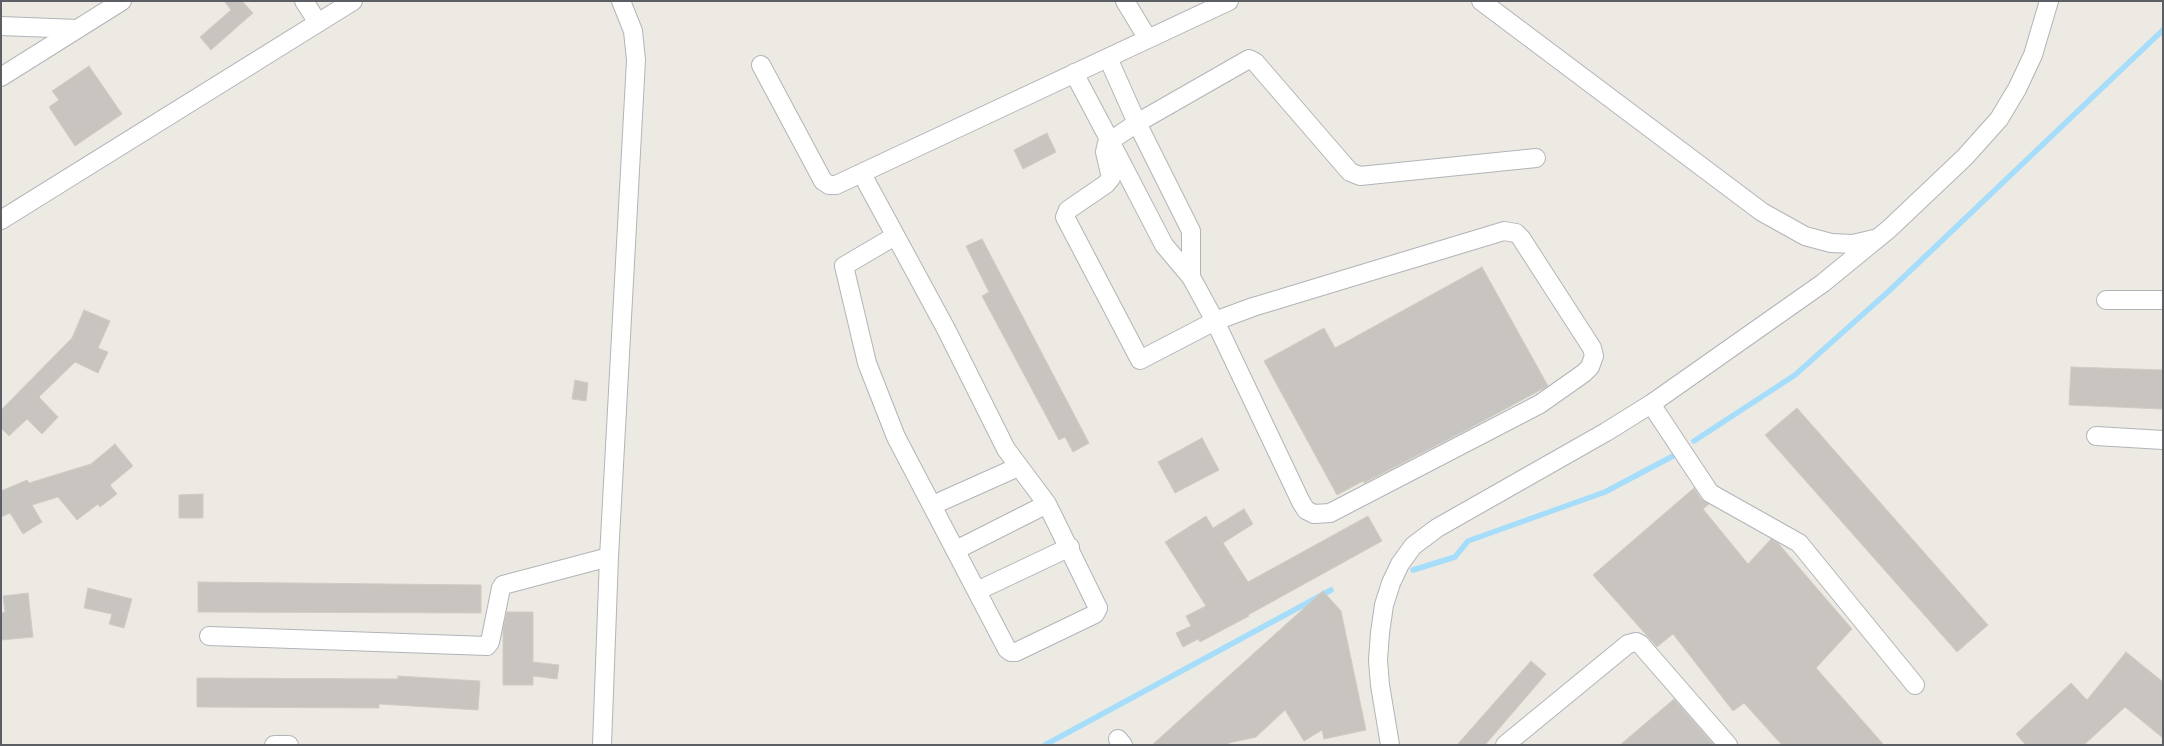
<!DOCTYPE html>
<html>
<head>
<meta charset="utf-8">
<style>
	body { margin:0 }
	#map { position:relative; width:2164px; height:746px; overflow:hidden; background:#edeae3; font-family:Cabin,sans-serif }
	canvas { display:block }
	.frame { position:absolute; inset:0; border:2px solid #5b5f63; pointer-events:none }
</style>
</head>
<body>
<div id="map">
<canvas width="2164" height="746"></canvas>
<div class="frame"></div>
</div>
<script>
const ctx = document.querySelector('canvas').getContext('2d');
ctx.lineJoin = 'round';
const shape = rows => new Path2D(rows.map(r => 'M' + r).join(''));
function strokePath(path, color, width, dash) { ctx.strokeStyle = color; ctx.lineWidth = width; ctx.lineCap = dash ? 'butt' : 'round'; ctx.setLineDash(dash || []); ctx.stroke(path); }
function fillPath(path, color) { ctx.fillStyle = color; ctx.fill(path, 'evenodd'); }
strokePath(shape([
	[1694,441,1795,375,1890,290,2163,30],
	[1413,570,1455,557,1468,541,1605,492,1673,456],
	[1045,745,1331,590]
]), '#a5ddfb', 5.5);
const building = shape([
	[224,1,242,1,253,13,211,50,200,37,231,10,224,1],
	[89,66,122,114,75,146,49,107,59,100,52,91,89,66],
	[1047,133,1056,152,1023,169,1014,150,1047,133],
	[982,239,1089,443,1073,452,1065,437,1059,440,982,296,989,292,966,246,982,239],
	[1482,267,1548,386,1470,428,1364,483,1363,481,1337,495,1264,361,1324,328,1335,348,1482,267],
	[84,310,110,321,98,348,108,352,98,373,75,362,39,397,58,417,42,434,27,419,9,436,1,428,1,410,72,338,84,310],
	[2071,367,2163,370,2163,409,2069,405,2071,367],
	[575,380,588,383,586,401,572,399,575,380],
	[1797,408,1988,625,1957,652,1765,435,1797,408],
	[1202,438,1219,470,1175,493,1158,462,1202,438],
	[115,444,133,466,110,485,117,494,100,507,98,504,77,520,58,497,32,505,42,522,23,534,10,513,1,517,1,491,27,480,29,483,91,464,115,444],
	[1694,488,1701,499,1709,504,1703,509,1748,564,1771,539,1778,543,1852,629,1816,668,1884,745,1782,745,1744,703,1733,711,1673,634,1657,647,1593,575,1694,488],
	[203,494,203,518,179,518,179,495,203,494],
	[1244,509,1253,524,1223,543,1248,582,1368,516,1382,541,1248,615,1249,616,1200,642,1198,639,1183,647,1176,633,1191,626,1186,616,1206,606,1165,542,1206,516,1213,528,1244,509],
	[198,582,481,585,481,613,198,612,198,582],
	[88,588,132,599,124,628,109,624,112,614,84,608,88,588],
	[1323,591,1341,611,1366,730,1324,739,1322,730,1304,741,1285,710,1256,737,1229,743,1226,745,1152,745,1323,591],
	[28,593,33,637,1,640,1,613,5,612,3,596,28,593],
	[507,612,533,612,533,662,559,665,557,679,533,676,533,685,503,685,503,629,507,612],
	[2126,652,2163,682,2163,738,2125,707,2084,745,2026,745,2016,734,2071,683,2087,700,2126,652],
	[1531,661,1546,674,1485,745,1457,745,1531,661],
	[398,676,480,681,478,710,379,704,379,708,197,707,197,678,398,679,398,676],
	[1674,699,1714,745,1620,745,1674,699]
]);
fillPath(building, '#c8c5c0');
strokePath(building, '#d2cbc2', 1);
const minor = shape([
	[304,1,318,23],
	[1125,1,1148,39],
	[1481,1,1762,212,1805,236,1831,243,1853,244,1874,239],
	[1,26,78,29],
	[1108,58,1137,123,1191,231,1191,277],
	[761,65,823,181,829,185,836,185,1229,1],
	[1074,73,1110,141,1164,245,1191,277,1215,321,1301,502,1306,510,1314,514,1330,513,1540,404,1584,373,1590,367,1594,356,1592,348,1521,238,1516,233,1504,231,1253,307,1215,321,1140,360,1065,217,1068,210,1106,184,1111,178,1105,152,1107,143,1137,123,1249,59,1255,62,1350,172,1360,176,1536,158],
	[1,77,122,1],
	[862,174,946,329,1006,449,1047,504,1098,608,1095,614,1016,652,1011,652,1007,649,896,437,867,363,844,266,895,236],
	[1,220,353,1],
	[2106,300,2163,300],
	[1651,404,1710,493,1799,543,1915,685],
	[2096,436,2163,440],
	[933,505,1018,467],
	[956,550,1047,504],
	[977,591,1070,547],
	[209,636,487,646,490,642,501,588,503,585,609,557],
	[1118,739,1123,745],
	[274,745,289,745],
	[602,745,609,557,636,60,633,31,621,1],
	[1390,745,1380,685,1378,660,1380,633,1384,605,1391,583,1400,564,1413,546,1437,528,1606,432,1651,404,1823,283,1889,229,1965,157,1999,119,2017,89,2033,55,2049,1],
	[1505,745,1628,644,1636,642,1640,644,1728,745]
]);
strokePath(minor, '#b1b4b8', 20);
strokePath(minor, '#fff', 18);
</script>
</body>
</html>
